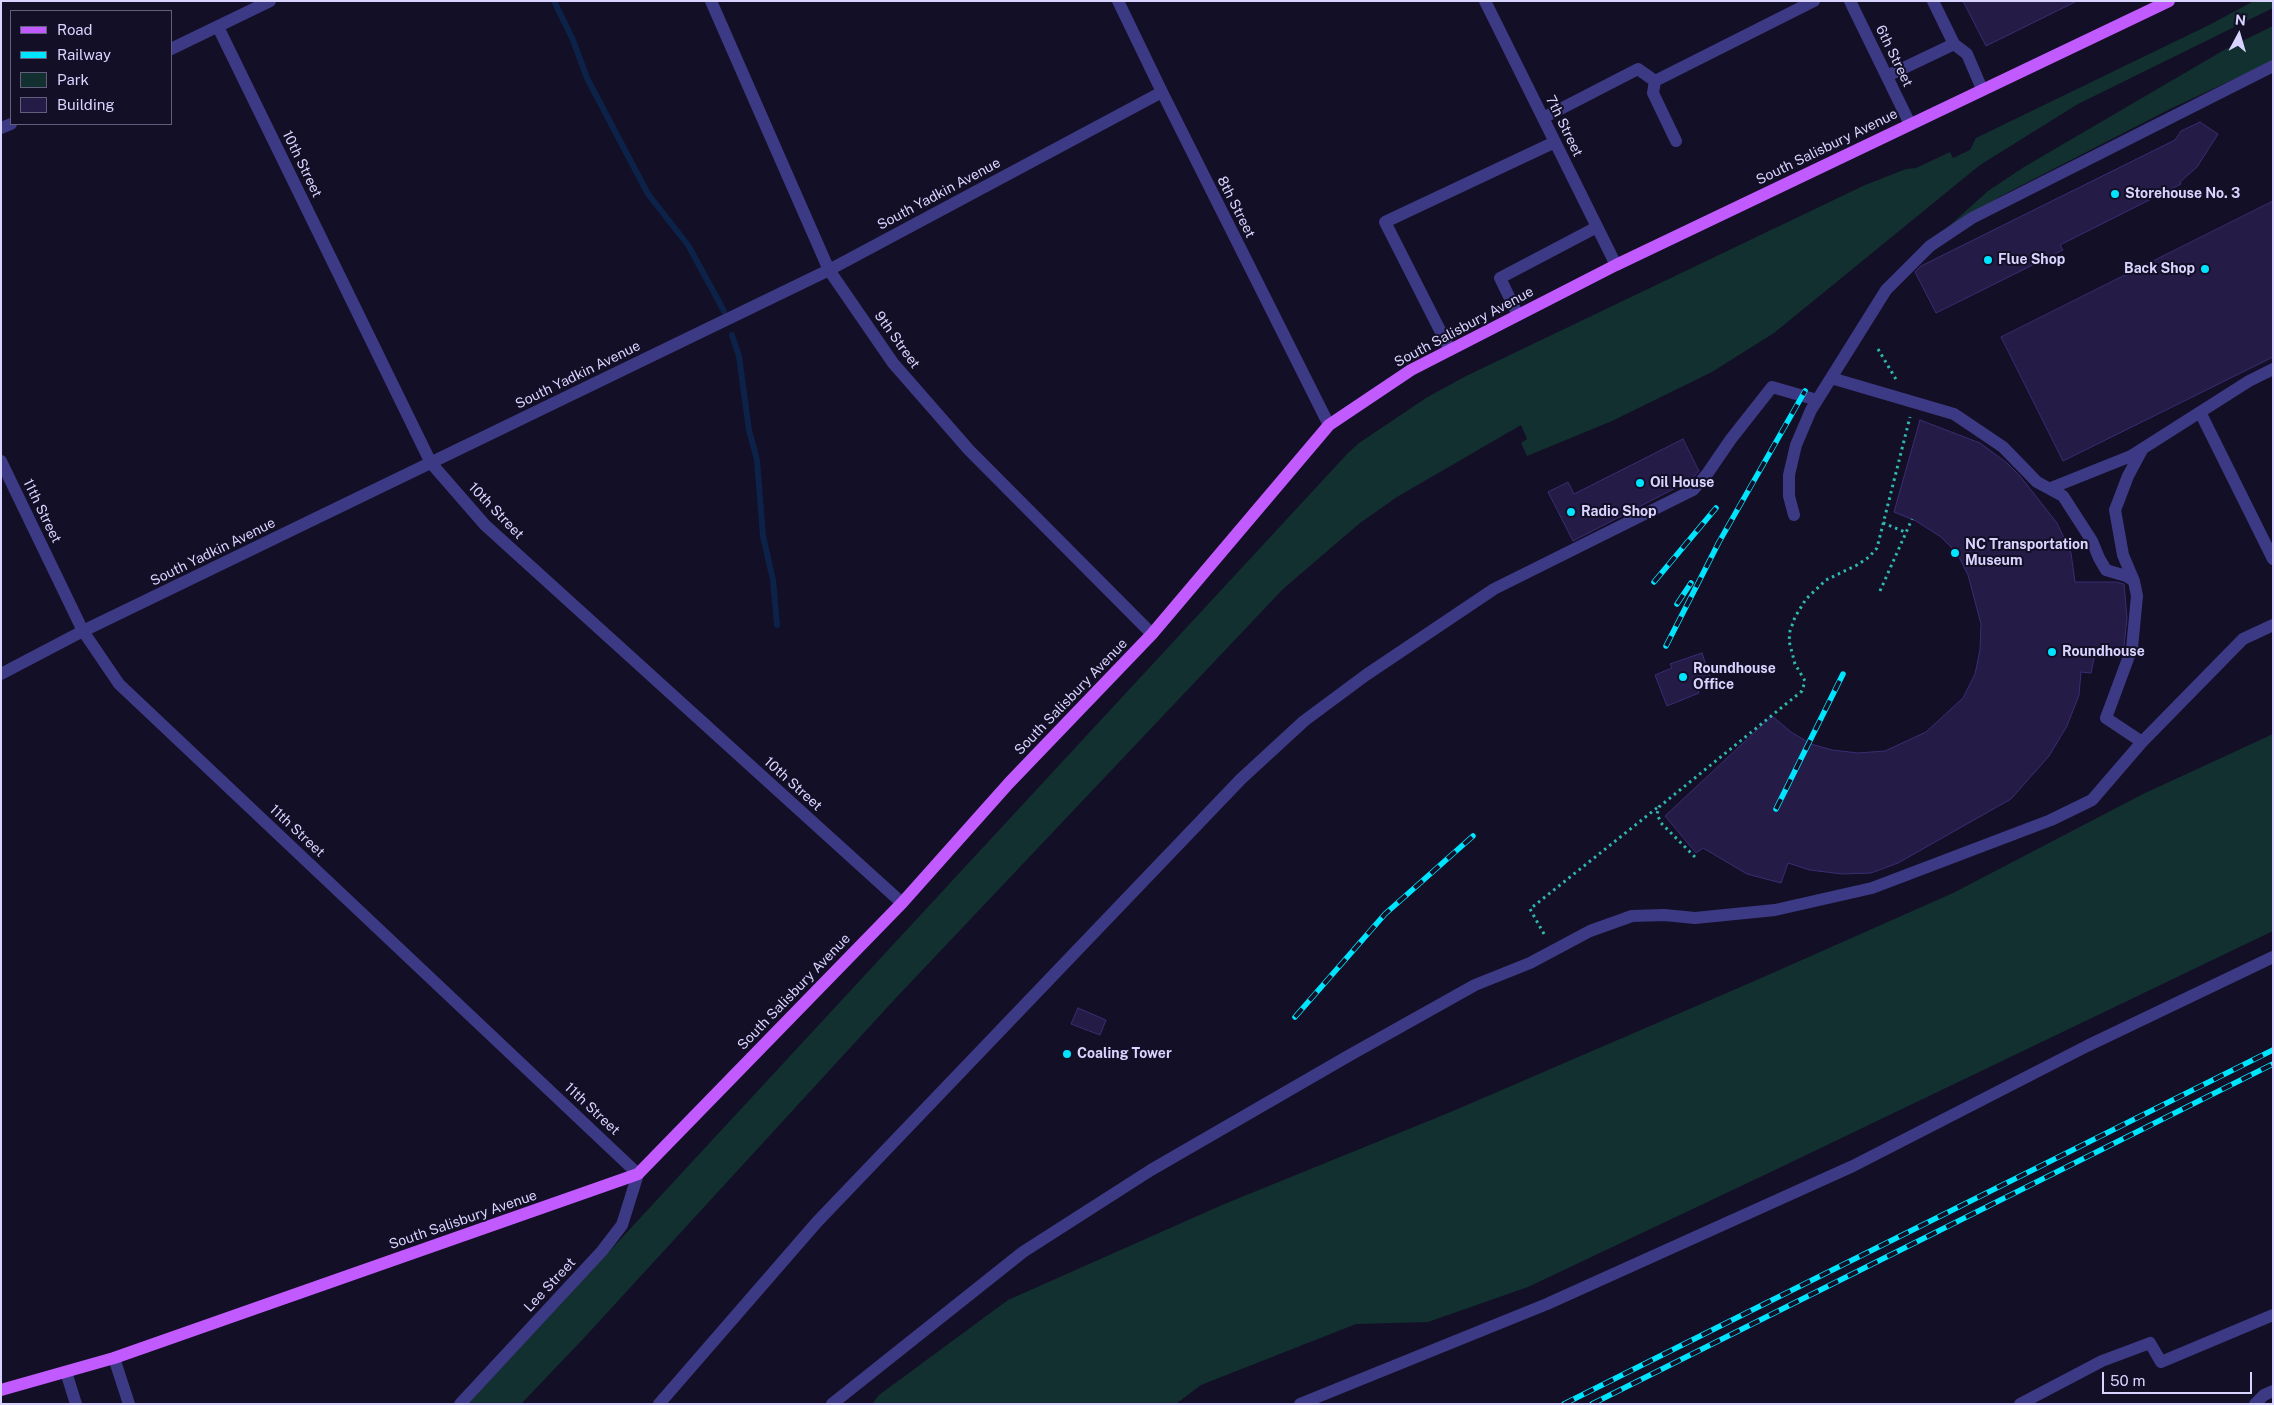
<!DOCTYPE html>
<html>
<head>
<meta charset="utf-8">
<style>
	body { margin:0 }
	#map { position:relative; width:2274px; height:1405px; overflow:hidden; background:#130f26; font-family:"Public Sans",sans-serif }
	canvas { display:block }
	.frame { position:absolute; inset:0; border:2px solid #d9d4ff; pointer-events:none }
	.legend { position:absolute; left:10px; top:10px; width:162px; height:115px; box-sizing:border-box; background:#130f26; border:1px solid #625e7d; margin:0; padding:6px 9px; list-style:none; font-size:15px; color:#d9d4ff }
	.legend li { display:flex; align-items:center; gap:10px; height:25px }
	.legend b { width:25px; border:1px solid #625e7d }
	.north { position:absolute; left:2214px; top:10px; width:50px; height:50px; -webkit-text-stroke:4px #130f26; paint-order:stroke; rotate:6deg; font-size:14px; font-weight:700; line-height:20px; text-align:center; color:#d9d4ff }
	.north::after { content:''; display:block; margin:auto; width:18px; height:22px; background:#d9d4ff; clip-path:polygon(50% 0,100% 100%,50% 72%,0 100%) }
	.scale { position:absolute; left:2102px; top:1372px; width:150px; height:22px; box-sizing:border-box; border:2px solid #d9d4ff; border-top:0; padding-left:6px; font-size:15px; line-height:18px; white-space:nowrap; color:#d9d4ff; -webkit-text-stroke:4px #130f26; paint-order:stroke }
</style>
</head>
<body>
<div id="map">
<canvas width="2274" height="1405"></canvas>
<div class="frame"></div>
<ul class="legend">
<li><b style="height:6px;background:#c25bff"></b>Road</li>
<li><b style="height:6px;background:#00e5ff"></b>Railway</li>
<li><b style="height:14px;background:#12302f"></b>Park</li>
<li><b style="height:14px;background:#241b47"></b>Building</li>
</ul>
<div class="north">N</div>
<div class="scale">50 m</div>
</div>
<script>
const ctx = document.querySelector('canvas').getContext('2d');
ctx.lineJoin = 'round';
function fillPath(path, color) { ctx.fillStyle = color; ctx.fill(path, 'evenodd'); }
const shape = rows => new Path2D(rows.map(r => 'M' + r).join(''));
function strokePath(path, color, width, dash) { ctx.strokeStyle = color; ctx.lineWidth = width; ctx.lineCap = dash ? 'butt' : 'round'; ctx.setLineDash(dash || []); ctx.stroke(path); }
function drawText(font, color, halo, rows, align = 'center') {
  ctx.font = font + ' "Public Sans",sans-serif'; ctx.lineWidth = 4; ctx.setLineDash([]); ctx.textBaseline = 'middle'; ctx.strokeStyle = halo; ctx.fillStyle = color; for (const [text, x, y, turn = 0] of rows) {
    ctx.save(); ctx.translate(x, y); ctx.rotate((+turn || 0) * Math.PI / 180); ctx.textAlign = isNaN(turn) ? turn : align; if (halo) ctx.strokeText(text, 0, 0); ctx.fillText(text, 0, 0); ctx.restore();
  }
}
fillPath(shape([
	[2254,1,2273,1,2273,8,2078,104,1980,165,1774,333,1712,372,1612,421,1527,456,1521,443,1527,439,1521,425,1397,497,1360,523,1283,589,894,1000,583,1339,521,1404,468,1404,1348,453,1359,443,1426,398,1466,376,1865,185,1906,169,1916,168,1950,152,1953,158,1970,150,1976,138,2209,25],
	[2273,26,2273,61,2172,108,2001,196,1939,235,1988,191,2024,167,2224,50],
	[2273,734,2273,931,1777,1169,1528,1287,1428,1322,1356,1324,1201,1385,1176,1404,872,1404,879,1395,1008,1300,1222,1205,1453,1111,1759,979,1953,893,2143,794]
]), '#12302f');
strokePath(shape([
	[554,1,573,40,587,78,648,194,688,245,724,311],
	[732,335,739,356,749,430,757,460,763,536,773,580,777,625]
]), '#0c2248', 6);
const building = shape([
	[1963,1,2077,1,1986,46,1963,1],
	[2200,122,2218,134,2197,167,2180,182,2181,184,2060,245,2063,250,1936,313,1915,272,1921,266,2175,140,2181,131,2200,122],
	[2273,201,2273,357,2063,461,2001,337,2273,201],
	[1920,420,1980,443,2007,463,2020,476,2057,523,2071,553,2075,582,2116,582,2124,584,2127,618,2124,646,2120,657,2095,654,2091,673,2081,672,2079,695,2067,726,2049,756,2011,799,1898,863,1871,873,1842,874,1810,870,1788,863,1781,883,1747,874,1703,848,1696,853,1665,816,1772,716,1791,732,1811,744,1832,750,1858,753,1885,751,1926,732,1963,698,1975,674,1980,650,1981,624,1968,575,1957,553,1941,537,1916,521,1894,512,1920,420],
	[1683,439,1699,471,1691,480,1573,541,1548,492,1568,482,1574,494,1683,439],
	[1702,653,1711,680,1697,686,1699,693,1667,706,1655,675,1672,668,1670,664,1702,653],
	[1078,1008,1106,1020,1100,1035,1071,1024,1078,1008]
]);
fillPath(building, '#241b47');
strokePath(building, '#3b2d73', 1);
strokePath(shape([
	[1878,349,1897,381],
	[1883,523,1905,532],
	[1880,591,1912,519],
	[1695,857,1661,823,1657,814,1659,807,1802,691,1805,681,1795,664,1789,641,1790,631,1795,617,1806,599,1826,580,1857,565,1869,557,1877,548,1910,417],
	[1544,934,1530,909,1658,807]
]), '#2fb8b0', 3, [2.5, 4]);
strokePath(shape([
	[711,1,829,270,893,363,969,450,1152,634],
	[1118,1,1162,92,1329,425],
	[1485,1,1616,265],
	[1850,1,1910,124],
	[218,27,431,463,485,525,902,903],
	[1954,44,1967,54,1982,89],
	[171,49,270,1],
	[1887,76,1954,44,1933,1],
	[1543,118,1638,69,1655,81],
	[1,128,11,124],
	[1676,141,1653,93,1655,81,1814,1],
	[1518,315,1500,278,1597,227],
	[1450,350,1385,222,1555,142],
	[2200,412,2273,559],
	[1,461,83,631,119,684,638,1174,622,1225,602,1251,460,1404],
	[2051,488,2131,456,2249,381,2273,369],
	[1794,515,1789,496,1789,475,1796,445,1811,410,1831,378],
	[2134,581,2123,555,2115,510,2128,476,2142,450],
	[1,674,83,631,829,270,1162,92],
	[2142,742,2106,718,2132,648,2137,596,2134,581,2126,576,2106,570,2099,558,2092,541,2063,496,2037,482,2003,447,1954,414,1831,378,1886,290,1930,246,1972,218,2273,66],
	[114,1358,129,1404],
	[66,1372,76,1404],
	[659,1404,817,1222,1241,779,1304,721,1366,675,1494,589,1693,490,1707,474,1731,439,1772,387,1817,400],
	[832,1404,1023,1252,1151,1170,1350,1055,1475,985,1530,963,1590,931,1632,916,1664,915,1695,918,1775,910,1872,888,2051,820,2092,800,2142,742,2243,639,2273,625],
	[1300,1404,1547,1304,1853,1166,2087,1046,2273,957],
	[2020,1404,2102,1361,2150,1343,2161,1362,2273,1315],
	[2255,1404,2264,1395,2273,1391]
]), '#3d3a85', 12);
strokePath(shape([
	[1,1390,114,1358,638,1174,902,903,1009,783,1152,634,1329,425,1411,370,1616,265,2169,1]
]), '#c25bff', 12);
const rail = shape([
	[1654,582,1716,508],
	[1677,604,1691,583],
	[1666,646,1719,542,1805,391],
	[1776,809,1843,674],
	[1295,1017,1385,914,1473,836],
	[1564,1404,2273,1050],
	[1592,1404,2273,1064]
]);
strokePath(rail, '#00e5ff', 5.5);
strokePath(rail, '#130f26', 4, [11]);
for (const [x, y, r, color] of [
	[2115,194,5,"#00e5ff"],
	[1988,260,5,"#00e5ff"],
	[2205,269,5,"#00e5ff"],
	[1640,483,5,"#00e5ff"],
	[1571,512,5,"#00e5ff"],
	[1955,553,5,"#00e5ff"],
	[2052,652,5,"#00e5ff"],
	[1683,677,5,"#00e5ff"],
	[1067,1054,5,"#00e5ff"]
]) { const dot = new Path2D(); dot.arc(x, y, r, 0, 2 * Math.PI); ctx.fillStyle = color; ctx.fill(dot); strokePath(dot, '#130f26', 2); }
drawText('14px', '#d9d4ff', '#130f26', [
	["6th Street",1894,56,64],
	["7th Street",1564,126,64],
	["South Salisbury Avenue",1827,147,-26],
	["10th Street",302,164,64],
	["South Yadkin Avenue",939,194,-28],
	["8th Street",1236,207,63],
	["South Salisbury Avenue",1464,327,-28],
	["9th Street",897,340,54],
	["South Yadkin Avenue",578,375,-26],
	["11th Street",42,511,64],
	["10th Street",496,511,46],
	["South Yadkin Avenue",213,552,-26],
	["South Salisbury Avenue",1071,697,-46],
	["10th Street",793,784,42],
	["11th Street",297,831,43],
	["South Salisbury Avenue",794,992,-46],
	["11th Street",592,1109,43],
	["South Salisbury Avenue",463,1220,-19],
	["Lee Street",550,1285,-47]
]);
drawText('bold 14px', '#d9d4ff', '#130f26', [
	["Storehouse No. 3",2125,194],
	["Flue Shop",1998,260],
	["Back Shop",2195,269,"right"],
	["Oil House",1650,483],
	["Radio Shop",1581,512],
	["NC Transportation",1965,545],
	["Museum",1965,561],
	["Roundhouse",2062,652],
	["Roundhouse",1693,669],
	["Office",1693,685],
	["Coaling Tower",1077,1054]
], 'left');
</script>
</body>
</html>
